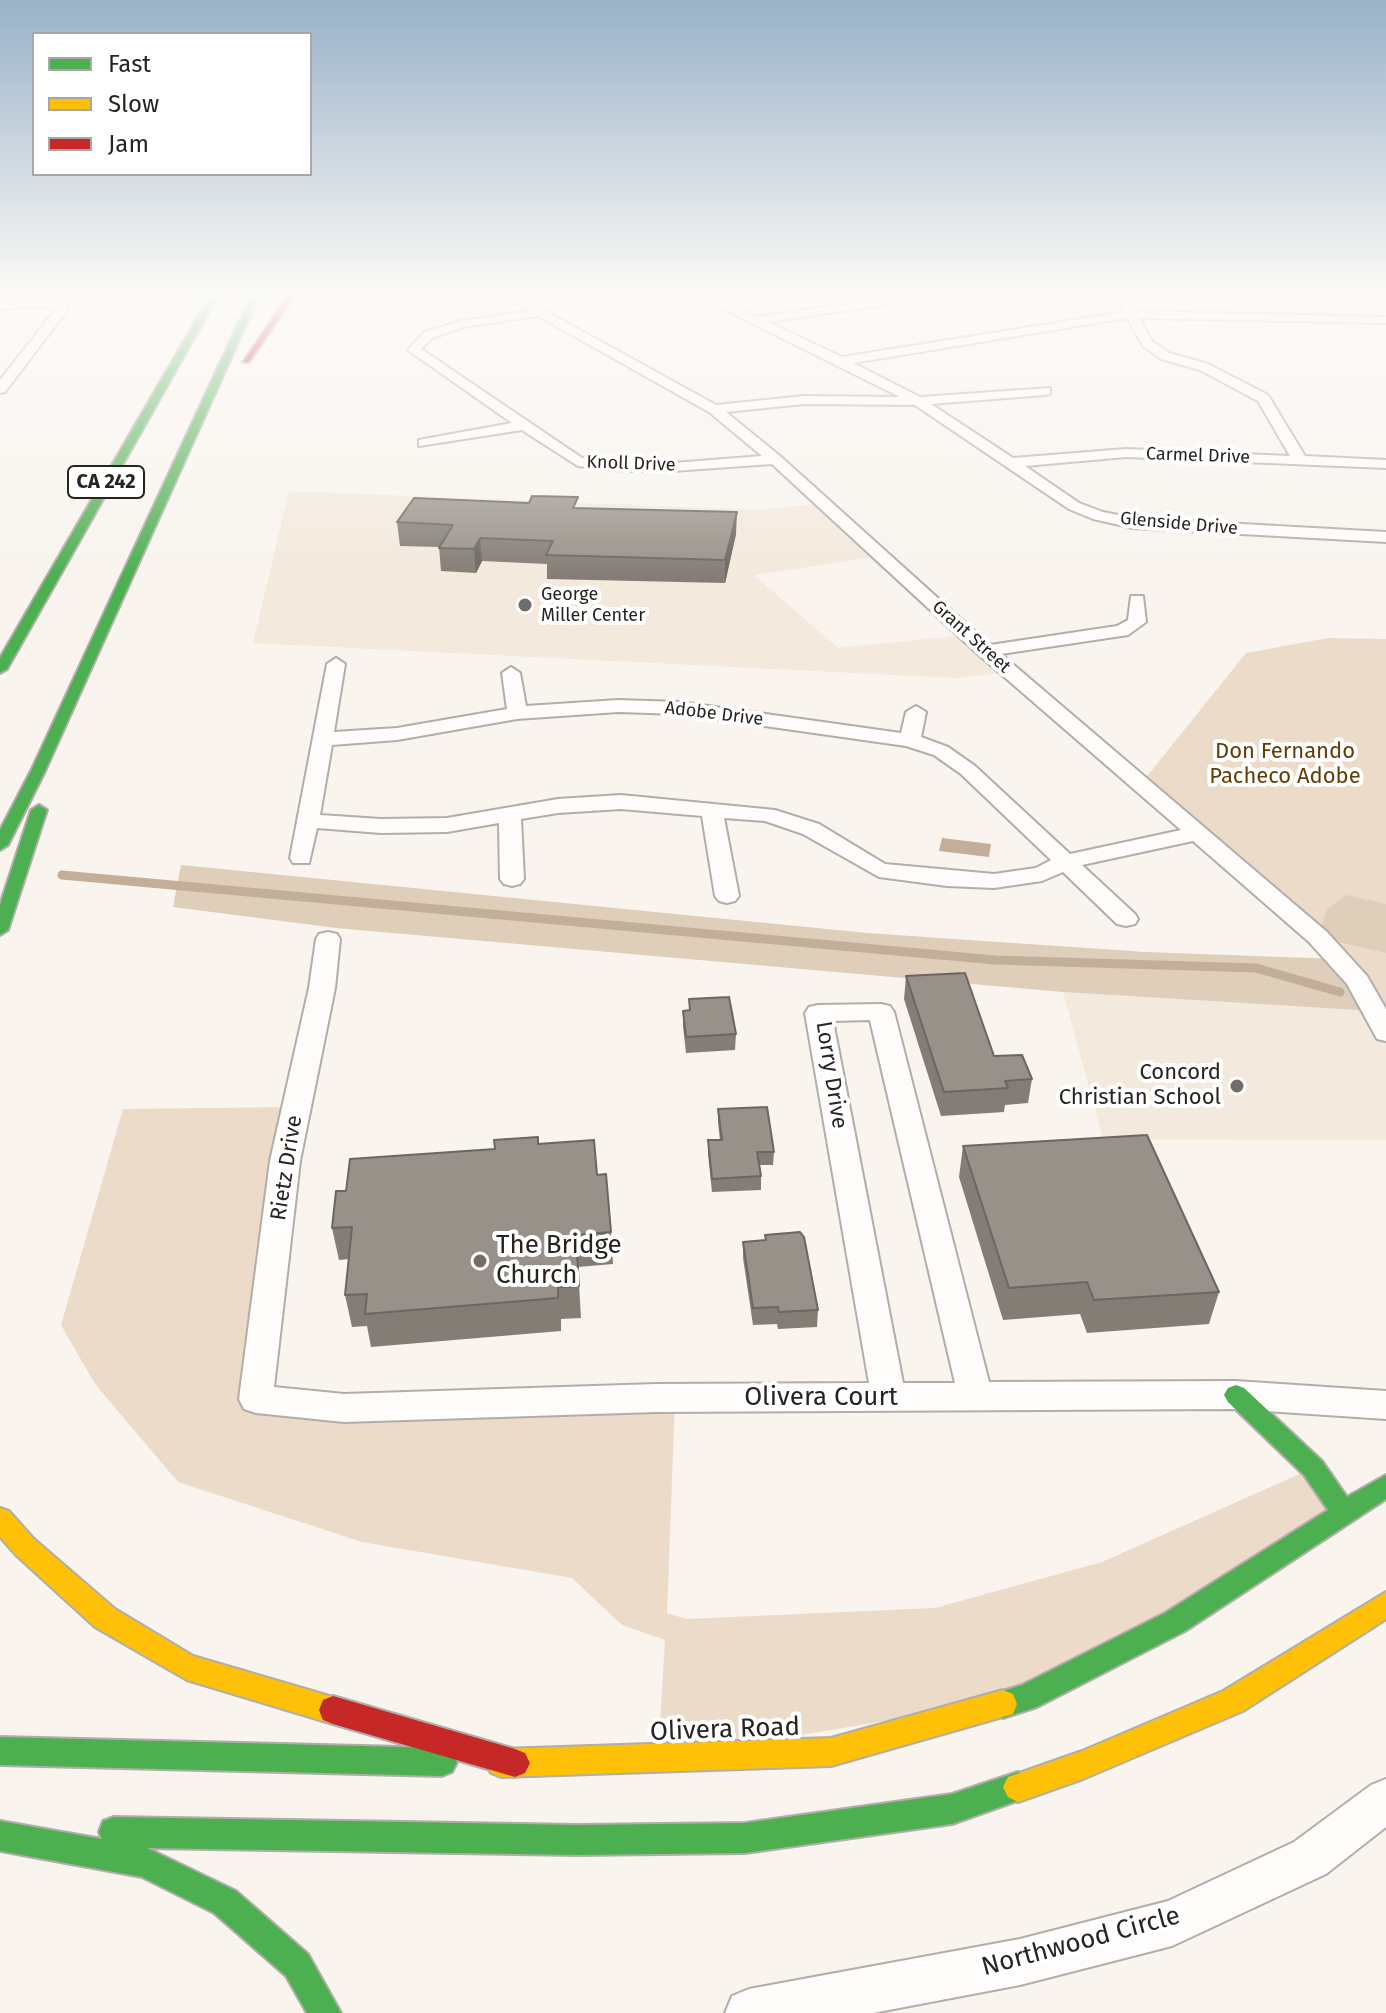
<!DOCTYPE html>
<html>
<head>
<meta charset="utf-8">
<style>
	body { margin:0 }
	#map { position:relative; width:1386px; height:2013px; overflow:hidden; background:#f9f4ee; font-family:"Fira Sans",sans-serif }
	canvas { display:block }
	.legend { position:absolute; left:32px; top:32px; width:280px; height:144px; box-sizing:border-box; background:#fff; border:2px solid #a9a7a6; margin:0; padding:10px 14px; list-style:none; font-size:24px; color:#272420 }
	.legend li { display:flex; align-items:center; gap:16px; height:40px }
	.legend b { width:40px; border:2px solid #a9a7a6 }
</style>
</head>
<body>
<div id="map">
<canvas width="1386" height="2013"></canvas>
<ul class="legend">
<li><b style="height:10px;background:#4caf50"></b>Fast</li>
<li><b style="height:10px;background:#ffc107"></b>Slow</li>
<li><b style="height:10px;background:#c62828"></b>Jam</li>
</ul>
</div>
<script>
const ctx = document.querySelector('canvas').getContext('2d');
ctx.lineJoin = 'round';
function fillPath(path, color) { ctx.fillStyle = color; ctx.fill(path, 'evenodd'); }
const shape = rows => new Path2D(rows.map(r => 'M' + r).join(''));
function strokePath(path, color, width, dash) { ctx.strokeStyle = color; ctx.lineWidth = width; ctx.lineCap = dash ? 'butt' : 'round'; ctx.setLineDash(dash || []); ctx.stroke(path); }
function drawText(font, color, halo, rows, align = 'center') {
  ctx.font = font + ' "Fira Sans",sans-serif'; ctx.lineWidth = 8; ctx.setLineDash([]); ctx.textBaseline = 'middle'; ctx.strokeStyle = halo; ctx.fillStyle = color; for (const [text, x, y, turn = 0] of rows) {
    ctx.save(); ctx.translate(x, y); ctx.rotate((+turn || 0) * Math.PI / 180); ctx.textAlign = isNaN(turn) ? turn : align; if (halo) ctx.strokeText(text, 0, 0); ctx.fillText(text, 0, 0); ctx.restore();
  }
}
fillPath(shape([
	[289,491,758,510,822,503,881,556,754,575,838,648,969,635,1010,672,956,678,253,643],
	[1063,992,1374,1011,1386,1033,1386,1140,1103,1139]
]), '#f3e9dd');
fillPath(shape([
	[1328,638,1386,639,1386,1033,1358,981,1140,785,1246,653],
	[296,1107,256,1399,675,1398,667,1613,686,1619,935,1608,1102,1562,1313,1468,1344,1513,1027,1697,658,1759,665,1640,622,1625,572,1578,362,1542,178,1482,95,1384,61,1325,123,1109]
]), '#ecdbc8');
fillPath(shape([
	[181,865,867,933,1145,952,1338,959,1374,1011,1063,992,336,928,173,907],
	[1346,895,1386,904,1386,953,1318,937,1327,909]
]), '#dfceba');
fillPath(shape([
	[942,838,991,844,989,857,939,851]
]), '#c3af99');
strokePath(shape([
	[62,875,995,960,1256,968,1340,992]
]), '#c3af99', 9);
const street = shape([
	[505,296,518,296,716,405,804,396,900,397,697,296,711,296,756,317,902,296,929,296,924,299,768,322,842,357,1124,312,1116,296,1126,296,1135,311,1386,317,1386,323,1139,318,1152,341,1169,353,1208,364,1268,395,1305,456,1386,460,1386,468,1126,457,1025,466,1079,503,1103,512,1133,518,1386,532,1386,542,1133,528,1093,519,1069,509,915,405,804,404,726,412,780,456,990,645,1117,626,1128,620,1131,596,1143,596,1146,622,1128,635,1001,654,1327,932,1367,976,1386,1009,1386,1041,1377,1039,1347,984,1309,942,1193,841,1082,865,1135,914,1138,919,1135,924,1126,926,1117,924,1063,872,1042,881,994,888,947,886,879,877,803,834,765,821,724,818,739,896,735,901,727,903,719,901,715,896,702,816,621,809,558,813,521,819,524,879,520,884,512,886,504,884,500,879,499,823,447,832,381,833,317,828,309,863,293,863,290,858,327,664,336,658,345,664,334,732,397,728,507,709,502,673,511,667,520,673,526,706,618,700,680,702,901,733,906,712,916,706,926,712,921,737,948,747,975,766,1070,854,1181,830,979,655,772,464,673,471,624,471,578,466,522,430,419,446,419,440,424,439,512,423,408,350,424,332,462,321,529,311,505,296],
	[538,316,709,412,762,456,673,463,624,463,582,458,421,349,432,338,464,327,538,316],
	[1127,318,1143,346,1161,359,1200,370,1258,401,1290,456,1126,449,1013,458,931,404,1045,395,1050,394,1050,388,920,397,853,363,1127,318],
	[618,712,680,714,906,746,934,755,961,774,1051,860,1036,868,994,874,885,864,819,824,775,810,621,795,558,799,447,818,381,819,320,815,332,745,397,740,517,719,618,712],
	[40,300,62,302,68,309,5,392,0,393,0,380,56,309,40,306,0,309,0,303,40,300],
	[328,932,337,934,340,939,335,988,300,1161,274,1387,344,1394,656,1384,869,1383,805,1013,809,1007,818,1005,881,1004,890,1006,894,1012,989,1382,1236,1381,1386,1391,1386,1419,1236,1409,656,1412,344,1422,256,1413,244,1409,239,1399,270,1161,309,988,316,939,319,934,328,932],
	[870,1020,955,1383,903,1383,833,1021,870,1020],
	[1386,1779,1386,1827,1326,1874,1172,1946,1020,1985,873,2013,725,2013,732,1996,749,1989,1020,1939,1168,1901,1294,1842,1371,1785,1386,1779]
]);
const fast = shape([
	[210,296,218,296,7,669,0,673,0,658,210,296],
	[251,296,259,296,45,771,8,845,0,850,0,830,31,771,251,296],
	[39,805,47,810,8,930,0,935,0,905,31,810,39,805],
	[1236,1385,1244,1388,1322,1461,1347,1497,1386,1475,1386,1499,1185,1631,1037,1707,1003,1718,993,1714,989,1704,993,1694,1022,1685,1165,1613,1328,1510,1304,1475,1228,1402,1224,1395,1228,1388,1236,1385],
	[0,1737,442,1748,452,1752,457,1762,452,1772,442,1776,0,1765,0,1737],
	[1018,1772,1028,1777,1033,1787,1028,1797,952,1824,745,1853,577,1855,147,1848,236,1891,308,1954,341,2013,307,2013,286,1976,214,1913,142,1877,0,1851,0,1821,102,1839,99,1832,103,1821,114,1817,577,1825,745,1823,952,1794,1018,1772]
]);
const slow = shape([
	[0,1508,9,1511,34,1539,115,1609,193,1656,343,1700,347,1710,343,1720,333,1724,187,1680,95,1627,16,1555,0,1537,0,1508],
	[1386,1592,1386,1619,1243,1711,1083,1779,1018,1802,1008,1797,1003,1787,1008,1777,1082,1751,1223,1691,1386,1592],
	[1003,1690,1013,1694,1017,1704,1013,1714,831,1766,501,1777,491,1773,486,1763,491,1753,501,1749,831,1738,1003,1690]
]);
const jam = shape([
	[287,296,295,296,249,362,243,362,287,296],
	[333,1696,515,1749,525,1753,530,1763,525,1773,515,1777,333,1724,323,1720,319,1710,323,1700,333,1696]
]);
strokePath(street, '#b1aea9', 4);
strokePath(fast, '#b1aea9', 4);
strokePath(slow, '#b1aea9', 4);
strokePath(jam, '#b1aea9', 4);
fillPath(street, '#fefdfc');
fillPath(fast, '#4caf50');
fillPath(slow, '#ffc107');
fillPath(jam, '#c62828');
fillPath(shape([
	[578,508,736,534,725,583,547,579,547,564,482,561,476,573,441,571,439,547,400,546,397,522],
	[906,976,994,1056,1032,1079,1028,1103,1005,1105,1004,1112,941,1116,904,999],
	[689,999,736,1034,735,1050,686,1053,683,1026,683,1011,689,1010],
	[718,1109,774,1152,773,1165,760,1165,761,1176,761,1190,712,1192,708,1154,708,1140,720,1140,718,1122],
	[538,1144,597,1175,611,1232,613,1264,578,1267,581,1318,561,1319,561,1331,371,1347,367,1326,352,1327,345,1295,349,1259,339,1260,332,1228,346,1191,495,1149],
	[963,1146,1219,1292,1209,1324,1087,1333,1080,1314,1003,1320,959,1177],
	[765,1235,818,1310,817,1327,778,1329,777,1324,753,1325,743,1258,743,1242,765,1240]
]), '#837d76');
fillPath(shape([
	[737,512,736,534,725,583,725,560],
	[480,538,482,561,476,573,474,549]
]), '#6a6660');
const building = shape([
	[532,496,578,497,573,508,737,512,725,560,546,555,553,541,480,538,474,549,439,548,453,525,397,522,414,498,529,503,532,496],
	[965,973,994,1056,1022,1055,1032,1079,1005,1081,1008,1088,944,1092,906,976,965,973],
	[729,997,736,1034,686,1037,683,1011,690,1010,689,999,729,997],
	[767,1107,774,1152,757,1152,761,1176,712,1179,708,1140,722,1140,718,1109,767,1107],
	[1147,1135,1219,1292,1094,1300,1087,1282,1009,1288,963,1146,1147,1135],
	[538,1137,538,1144,594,1140,597,1175,606,1174,611,1232,576,1235,579,1286,558,1287,558,1298,365,1314,367,1294,345,1295,352,1227,332,1228,336,1191,346,1191,350,1159,495,1149,494,1140,538,1137],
	[800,1232,804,1237,818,1310,779,1312,778,1307,753,1308,743,1242,766,1240,765,1235,800,1232]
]);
fillPath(building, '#989189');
strokePath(building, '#6a6660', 2);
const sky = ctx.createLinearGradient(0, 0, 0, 578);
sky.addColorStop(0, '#99b2c8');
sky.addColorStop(0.51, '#fcfaf7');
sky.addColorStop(1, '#fcfaf700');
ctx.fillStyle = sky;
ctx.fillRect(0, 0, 1386, 578);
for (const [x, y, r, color] of [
	[525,605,8,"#706d68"],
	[1237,1086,8,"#706d68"],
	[480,1261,8,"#706d68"]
]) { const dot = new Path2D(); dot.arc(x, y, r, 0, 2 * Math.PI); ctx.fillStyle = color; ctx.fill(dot); strokePath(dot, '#fff', 3); }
drawText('18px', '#272420', '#fff', [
	["Carmel Drive",1198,456,2],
	["Knoll Drive",631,464,2],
	["Glenside Drive",1179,524,5],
	["Grant Street",971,637,42],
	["Adobe Drive",714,714,7]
]);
drawText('18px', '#272420', '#fff', [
	["George",541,595],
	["Miller Center",541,616]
], 'left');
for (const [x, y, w] of [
	[106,482,76]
]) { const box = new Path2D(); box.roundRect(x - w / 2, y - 16, w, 32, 6); ctx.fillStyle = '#fff'; ctx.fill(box); strokePath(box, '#272420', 2); }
drawText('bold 20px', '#272420', null, [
	["CA 242",106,482]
]);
drawText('22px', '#633d06', '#fff', [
	["Don Fernando",1285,752],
	["Pacheco Adobe",1285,777]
]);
drawText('22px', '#272420', '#fff', [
	["Concord",1221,1073],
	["Christian School",1221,1098]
], 'right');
drawText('22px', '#272420', '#fff', [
	["Lorry Drive",831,1075,81],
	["Rietz Drive",287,1168,-81]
]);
drawText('26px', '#272420', '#fff', [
	["The Bridge",496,1246],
	["Church",496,1276]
], 'left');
drawText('26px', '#272420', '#fff', [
	["Olivera Court",821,1398],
	["Olivera Road",725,1730,-2],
	["Northwood Circle",1081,1942,-15]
]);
</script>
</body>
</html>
